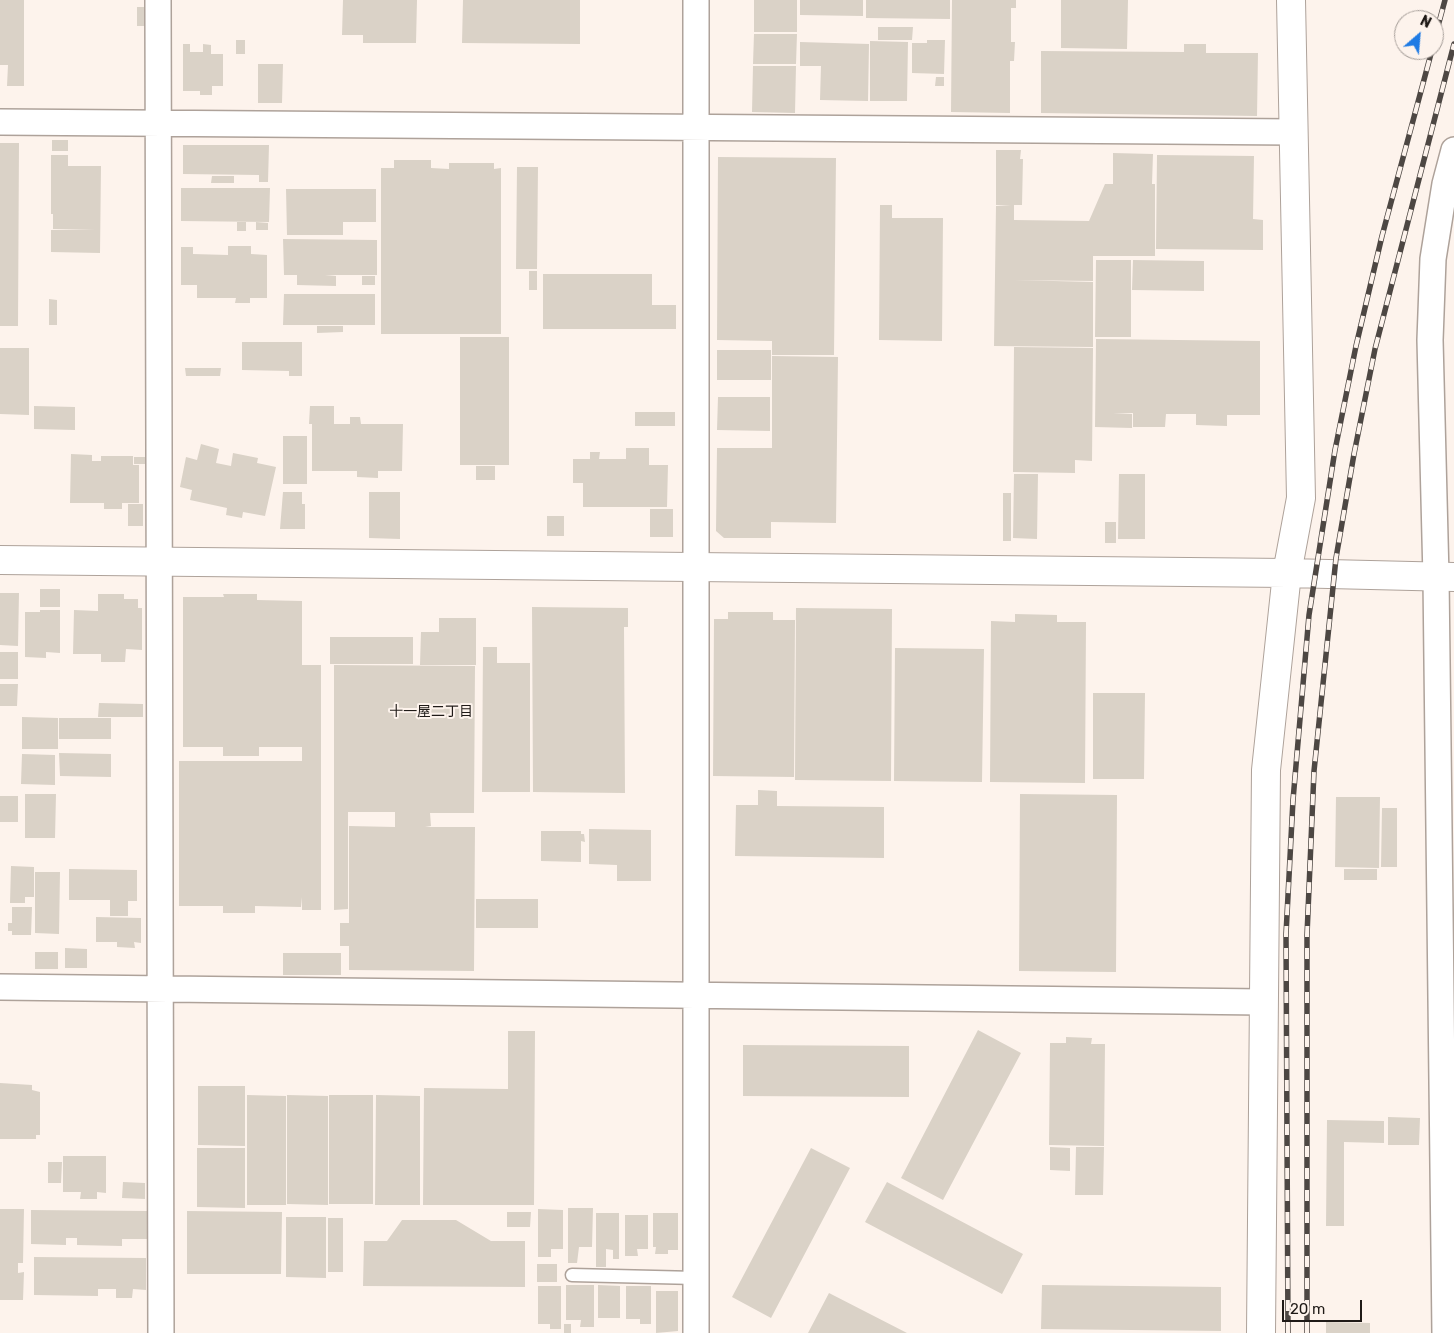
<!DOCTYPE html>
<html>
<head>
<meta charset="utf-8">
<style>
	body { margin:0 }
	#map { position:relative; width:1454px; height:1333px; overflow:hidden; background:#fdf3ec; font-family:Rubik,sans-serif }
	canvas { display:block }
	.north { position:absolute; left:1394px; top:10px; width:50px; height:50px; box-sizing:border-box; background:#fdf3ec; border:1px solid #a49c97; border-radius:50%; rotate:27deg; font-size:14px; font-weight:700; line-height:20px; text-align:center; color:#1f1a17 }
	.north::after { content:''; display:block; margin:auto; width:18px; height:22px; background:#1f7be4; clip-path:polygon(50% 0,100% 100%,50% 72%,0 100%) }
	.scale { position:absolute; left:1282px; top:1300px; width:80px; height:22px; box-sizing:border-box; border:2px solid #1f1a17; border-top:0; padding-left:6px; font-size:15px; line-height:18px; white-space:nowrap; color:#1f1a17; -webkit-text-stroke:4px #fdf3ec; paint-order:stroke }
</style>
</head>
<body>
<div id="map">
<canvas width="1454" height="1333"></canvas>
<div class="north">N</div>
<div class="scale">20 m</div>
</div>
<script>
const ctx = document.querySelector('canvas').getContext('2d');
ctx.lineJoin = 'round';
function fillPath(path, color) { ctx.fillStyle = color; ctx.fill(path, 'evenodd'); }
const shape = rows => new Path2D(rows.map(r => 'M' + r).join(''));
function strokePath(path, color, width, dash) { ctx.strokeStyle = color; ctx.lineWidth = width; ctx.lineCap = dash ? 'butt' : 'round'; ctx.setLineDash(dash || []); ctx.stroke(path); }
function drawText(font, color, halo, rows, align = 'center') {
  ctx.font = font + ' Rubik,"Noto Sans JP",sans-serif'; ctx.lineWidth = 4; ctx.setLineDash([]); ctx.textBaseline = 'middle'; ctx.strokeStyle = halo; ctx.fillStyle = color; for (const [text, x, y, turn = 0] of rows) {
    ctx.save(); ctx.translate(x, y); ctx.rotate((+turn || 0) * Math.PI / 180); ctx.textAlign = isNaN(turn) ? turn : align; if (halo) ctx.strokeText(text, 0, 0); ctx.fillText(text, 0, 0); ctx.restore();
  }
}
fillPath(shape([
	[0,0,24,0,24,86,7,86,8,65,0,65],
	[343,0,417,0,416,43,363,43,363,35,342,35],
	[463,0,580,0,580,44,462,43],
	[754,0,797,0,797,32,754,32],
	[800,0,863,0,863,16,800,15],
	[866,0,950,0,950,19,866,18],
	[952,0,1016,0,1016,8,1011,8,1011,42,1015,42,1014,61,1010,61,1010,113,951,112],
	[1061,0,1128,0,1127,49,1061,48],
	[137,7,148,7,148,26,137,26],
	[878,27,913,27,912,40,878,40],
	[754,34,797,34,796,64,753,64],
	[236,40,245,40,245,54,236,54],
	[927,40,945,40,944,74,912,73,912,43,927,43],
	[870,41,908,42,907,101,870,101],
	[800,42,869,44,868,101,820,100,821,66,800,66],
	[183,44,190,44,190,52,203,52,203,44,211,45,211,54,223,54,223,86,212,86,212,95,200,95,200,91,183,91],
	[1184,44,1206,44,1206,53,1258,53,1257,116,1041,113,1041,51,1184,52],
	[258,64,283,64,282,103,258,103],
	[753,66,796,66,795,113,752,112],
	[936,77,944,77,944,86,935,86],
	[52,140,68,140,68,151,52,151],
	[0,143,19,143,18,326,0,326],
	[183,145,269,145,268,182,259,182,259,175,183,174],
	[996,150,1021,150,1020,159,1023,159,1022,205,1014,205,1014,220,1089,221,1105,184,1113,184,1113,153,1153,154,1152,184,1155,184,1155,256,1093,256,1093,281,1014,280,1093,282,1093,347,994,346,996,206,1011,206,996,205],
	[51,155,68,155,68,166,101,166,100,253,51,252,51,230,95,230,53,229,53,214,51,214],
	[1157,155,1254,156,1253,219,1263,220,1263,250,1156,249],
	[718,157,836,158,834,355,772,355,772,341,717,340],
	[394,160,431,160,431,168,449,169,449,163,494,163,494,169,501,168,501,334,381,334,381,168,394,168],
	[517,167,538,167,537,269,516,269],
	[212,176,234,176,234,183,211,183],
	[181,188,270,188,269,222,181,221],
	[286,189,376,189,376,222,343,222,343,235,287,235],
	[880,205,892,205,892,218,943,218,942,341,879,340],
	[237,222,246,222,246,231,237,231],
	[256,222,268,223,268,230,256,230],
	[283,239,377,240,377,275,325,275,336,276,336,286,297,285,297,275,284,275],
	[228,246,251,246,251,254,267,255,267,298,250,298,250,303,235,303,236,298,197,298,197,285,181,285,181,247,193,247,193,254,228,255],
	[1096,260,1131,260,1131,337,1095,337],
	[1133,260,1204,261,1204,291,1132,290],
	[529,271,537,271,537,290,529,290],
	[543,274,652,274,652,305,676,305,676,329,543,329],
	[362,276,375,276,375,285,362,285],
	[284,294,375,294,375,325,283,325],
	[49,299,57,300,57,325,49,325],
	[317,326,343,326,343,332,317,333],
	[460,337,509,337,509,465,460,465],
	[1096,339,1260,341,1260,415,1227,415,1227,426,1196,425,1196,414,1166,414,1165,427,1133,427,1133,413,1113,413,1132,414,1132,428,1095,427],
	[242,342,302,342,302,376,289,376,289,371,242,370],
	[1014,347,1093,348,1092,461,1075,460,1075,473,1013,472],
	[0,348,29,348,29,415,0,414],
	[717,350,771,350,771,380,717,380],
	[772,356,838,357,836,523,771,522,771,538,724,538,716,531,717,448,772,448],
	[185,368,221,368,220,376,186,376],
	[718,397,770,397,770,431,717,430],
	[34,406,75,407,75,430,34,429],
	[310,406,334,406,334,424,350,424,350,417,360,417,361,424,403,424,402,471,378,471,378,478,357,477,357,471,312,471,312,424,309,424],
	[635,412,675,412,675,426,635,426],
	[283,436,307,436,307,484,283,484],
	[201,444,219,449,216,463,231,466,233,453,258,458,257,463,276,467,265,516,243,512,242,518,226,515,227,508,190,500,192,490,180,487,186,457,197,460],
	[626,448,649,448,649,465,668,465,667,507,583,507,583,483,573,483,573,459,590,459,590,452,600,452,599,459,626,459],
	[71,454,92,455,92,461,101,461,101,456,133,456,133,465,139,465,139,503,122,503,122,509,104,509,104,503,70,503],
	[134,457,145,457,145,464,134,464],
	[476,466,495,466,495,480,476,480],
	[1014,474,1038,474,1037,539,1013,538],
	[1119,474,1145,474,1145,539,1118,539],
	[283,492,302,492,302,504,305,504,305,529,280,529],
	[369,492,400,492,400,539,369,538],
	[1003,493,1011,493,1011,541,1003,541],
	[128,504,143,504,143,526,128,526],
	[650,509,673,509,673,537,650,537],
	[547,516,564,516,564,536,547,536],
	[1105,522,1116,522,1116,543,1105,543],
	[40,589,60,589,60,607,40,607],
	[0,593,19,593,18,646,0,645],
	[98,594,124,594,124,599,138,599,138,608,142,608,142,650,126,649,125,662,101,662,101,654,73,654,74,610,98,611],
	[223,594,257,594,257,600,302,601,302,665,321,665,321,910,302,910,302,897,301,907,255,906,255,913,223,913,223,906,179,906,179,761,302,761,302,747,259,747,259,756,223,756,223,747,183,747,183,597,224,597],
	[532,607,628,608,628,627,624,627,625,793,533,792],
	[796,608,892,609,891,781,795,780],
	[40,610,60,610,60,653,46,652,46,658,25,657,25,612,40,612],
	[728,612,773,612,773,620,795,620,794,777,713,776,714,619,728,619],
	[1015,614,1057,615,1057,622,1086,622,1085,783,990,782,991,621,1015,622],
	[439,618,476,618,476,665,420,665,421,632,439,632],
	[330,637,413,637,413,664,330,664],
	[483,647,497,647,497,663,530,663,530,792,482,792],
	[895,648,984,649,982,782,894,781],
	[0,652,18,652,18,679,0,679],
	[334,665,475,666,474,813,430,813,431,826,425,827,475,827,474,971,349,970,349,946,340,946,340,923,349,923,349,826,395,827,395,812,348,812,348,909,334,910],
	[0,684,18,684,17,706,0,706],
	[1093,693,1145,693,1144,779,1093,779],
	[99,703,143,704,143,717,98,717],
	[22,717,58,718,58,749,22,749],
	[59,718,111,718,111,739,59,739],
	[59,753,111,754,111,777,60,776],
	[22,754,55,755,55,785,21,784],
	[758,790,777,791,777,806,884,807,884,858,735,856,736,805,758,805],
	[25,794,56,794,55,838,25,838],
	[1020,794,1117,795,1116,972,1019,971],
	[0,796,18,796,18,822,0,822],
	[1336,797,1380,797,1379,868,1335,867],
	[1382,808,1397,808,1397,867,1381,867],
	[589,829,651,830,651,881,617,881,617,865,589,864],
	[541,831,581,831,581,834,584,834,585,842,581,841,581,862,541,861],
	[11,866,34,867,34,897,25,897,25,903,10,903],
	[69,869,137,870,137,901,128,901,128,916,110,916,110,900,69,900],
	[1344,869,1377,869,1377,880,1344,880],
	[35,872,60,872,59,934,35,933],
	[476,899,538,899,538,928,476,928],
	[12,907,32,907,31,935,12,935,12,931,8,931,8,923,12,923],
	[96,917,141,918,141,943,134,942,135,948,117,947,117,942,96,942],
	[65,948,87,949,87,968,65,968],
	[35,952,58,952,58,969,35,969],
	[283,953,341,953,341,975,283,975],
	[978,1030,1021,1053,943,1200,901,1178],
	[508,1031,535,1031,534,1205,423,1205,424,1088,508,1089],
	[1066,1037,1092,1038,1091,1044,1105,1044,1104,1146,1049,1145,1050,1043,1066,1043],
	[743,1045,909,1046,909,1097,743,1096],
	[0,1083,32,1085,32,1090,40,1092,40,1135,36,1135,36,1139,0,1139],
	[198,1086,245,1086,245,1146,198,1145],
	[247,1095,286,1096,286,1205,247,1205],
	[287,1095,328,1096,328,1205,287,1204],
	[329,1095,373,1095,373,1204,329,1204],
	[376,1095,420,1096,420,1205,375,1205],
	[1388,1117,1420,1118,1419,1145,1388,1145],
	[1327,1120,1384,1121,1384,1143,1344,1142,1344,1226,1326,1226],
	[1050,1147,1070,1148,1070,1171,1050,1170],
	[1076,1147,1104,1147,1103,1195,1075,1195],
	[197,1148,245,1148,245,1208,197,1207],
	[811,1148,850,1168,771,1318,732,1297],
	[63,1156,106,1156,106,1193,97,1192,97,1199,80,1199,81,1192,63,1192],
	[48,1162,62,1162,61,1183,48,1183],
	[123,1182,145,1183,145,1199,122,1198],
	[887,1182,1023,1254,1002,1294,865,1222],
	[568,1208,593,1208,592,1247,579,1247,577,1263,568,1263],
	[0,1209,24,1209,23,1263,18,1263,18,1273,24,1272,23,1300,0,1300],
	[538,1209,563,1210,563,1249,551,1249,551,1257,538,1257],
	[31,1210,147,1211,147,1239,122,1239,122,1246,77,1245,77,1238,66,1238,66,1245,31,1244],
	[187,1211,282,1212,281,1274,187,1274],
	[507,1212,531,1212,530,1227,507,1227],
	[596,1213,619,1213,619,1259,613,1259,613,1250,606,1249,606,1267,596,1267],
	[653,1213,678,1213,678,1250,668,1250,668,1254,655,1254,656,1247,653,1247],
	[625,1215,648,1215,648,1249,637,1249,638,1256,625,1256],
	[286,1217,326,1217,326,1278,286,1277],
	[328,1218,343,1218,343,1272,328,1272],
	[402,1220,456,1220,491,1241,525,1241,525,1287,363,1286,364,1241,387,1241],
	[34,1257,146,1258,146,1290,133,1289,132,1298,116,1298,116,1289,98,1289,98,1296,34,1295],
	[537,1264,557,1264,557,1282,537,1282],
	[566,1285,594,1285,594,1327,580,1327,581,1320,566,1320],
	[598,1285,620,1286,620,1318,598,1318],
	[1042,1285,1221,1287,1221,1331,1041,1329],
	[538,1286,561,1286,561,1329,550,1329,550,1324,538,1324],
	[626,1286,651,1286,651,1324,640,1324,640,1319,626,1319],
	[656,1291,678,1291,678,1331,656,1333],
	[829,1293,907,1333,808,1333],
	[1326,1322,1370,1323,1370,1333,1326,1333],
	[564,1324,571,1324,571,1333,564,1333]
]), '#dad2c7');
const lane = shape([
	[572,1275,696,1278]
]);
const street = shape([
	[158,0,161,1333],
	[0,122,1294,132],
	[0,987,1263,1002],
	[696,1333,696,0],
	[1445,1333,1436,577,1430,340,1433,259,1445,184,1454,150]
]);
const secondary = shape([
	[0,560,1287,573,1454,577],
	[1261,1333,1266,770,1287,573,1301,498,1291,0]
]);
strokePath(lane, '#aea29a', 15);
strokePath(street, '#aea29a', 28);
strokePath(secondary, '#aea29a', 30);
strokePath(lane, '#fff', 12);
strokePath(street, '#fff', 25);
strokePath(secondary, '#fff', 28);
const rail = shape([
	[1434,41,1445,0],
	[1288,1333,1286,934,1293,800,1309,615,1335,450,1356,346,1382,236,1432,50],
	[1307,1333,1307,935,1314,771,1336,558,1354,454,1375,349,1454,44]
]);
strokePath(rail, '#4d4743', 5.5);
strokePath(rail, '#fdf3ec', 4, [11]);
drawText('14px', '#1f1a17', '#fdf3ec', [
	["十一屋二丁目",431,712]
]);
</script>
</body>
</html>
